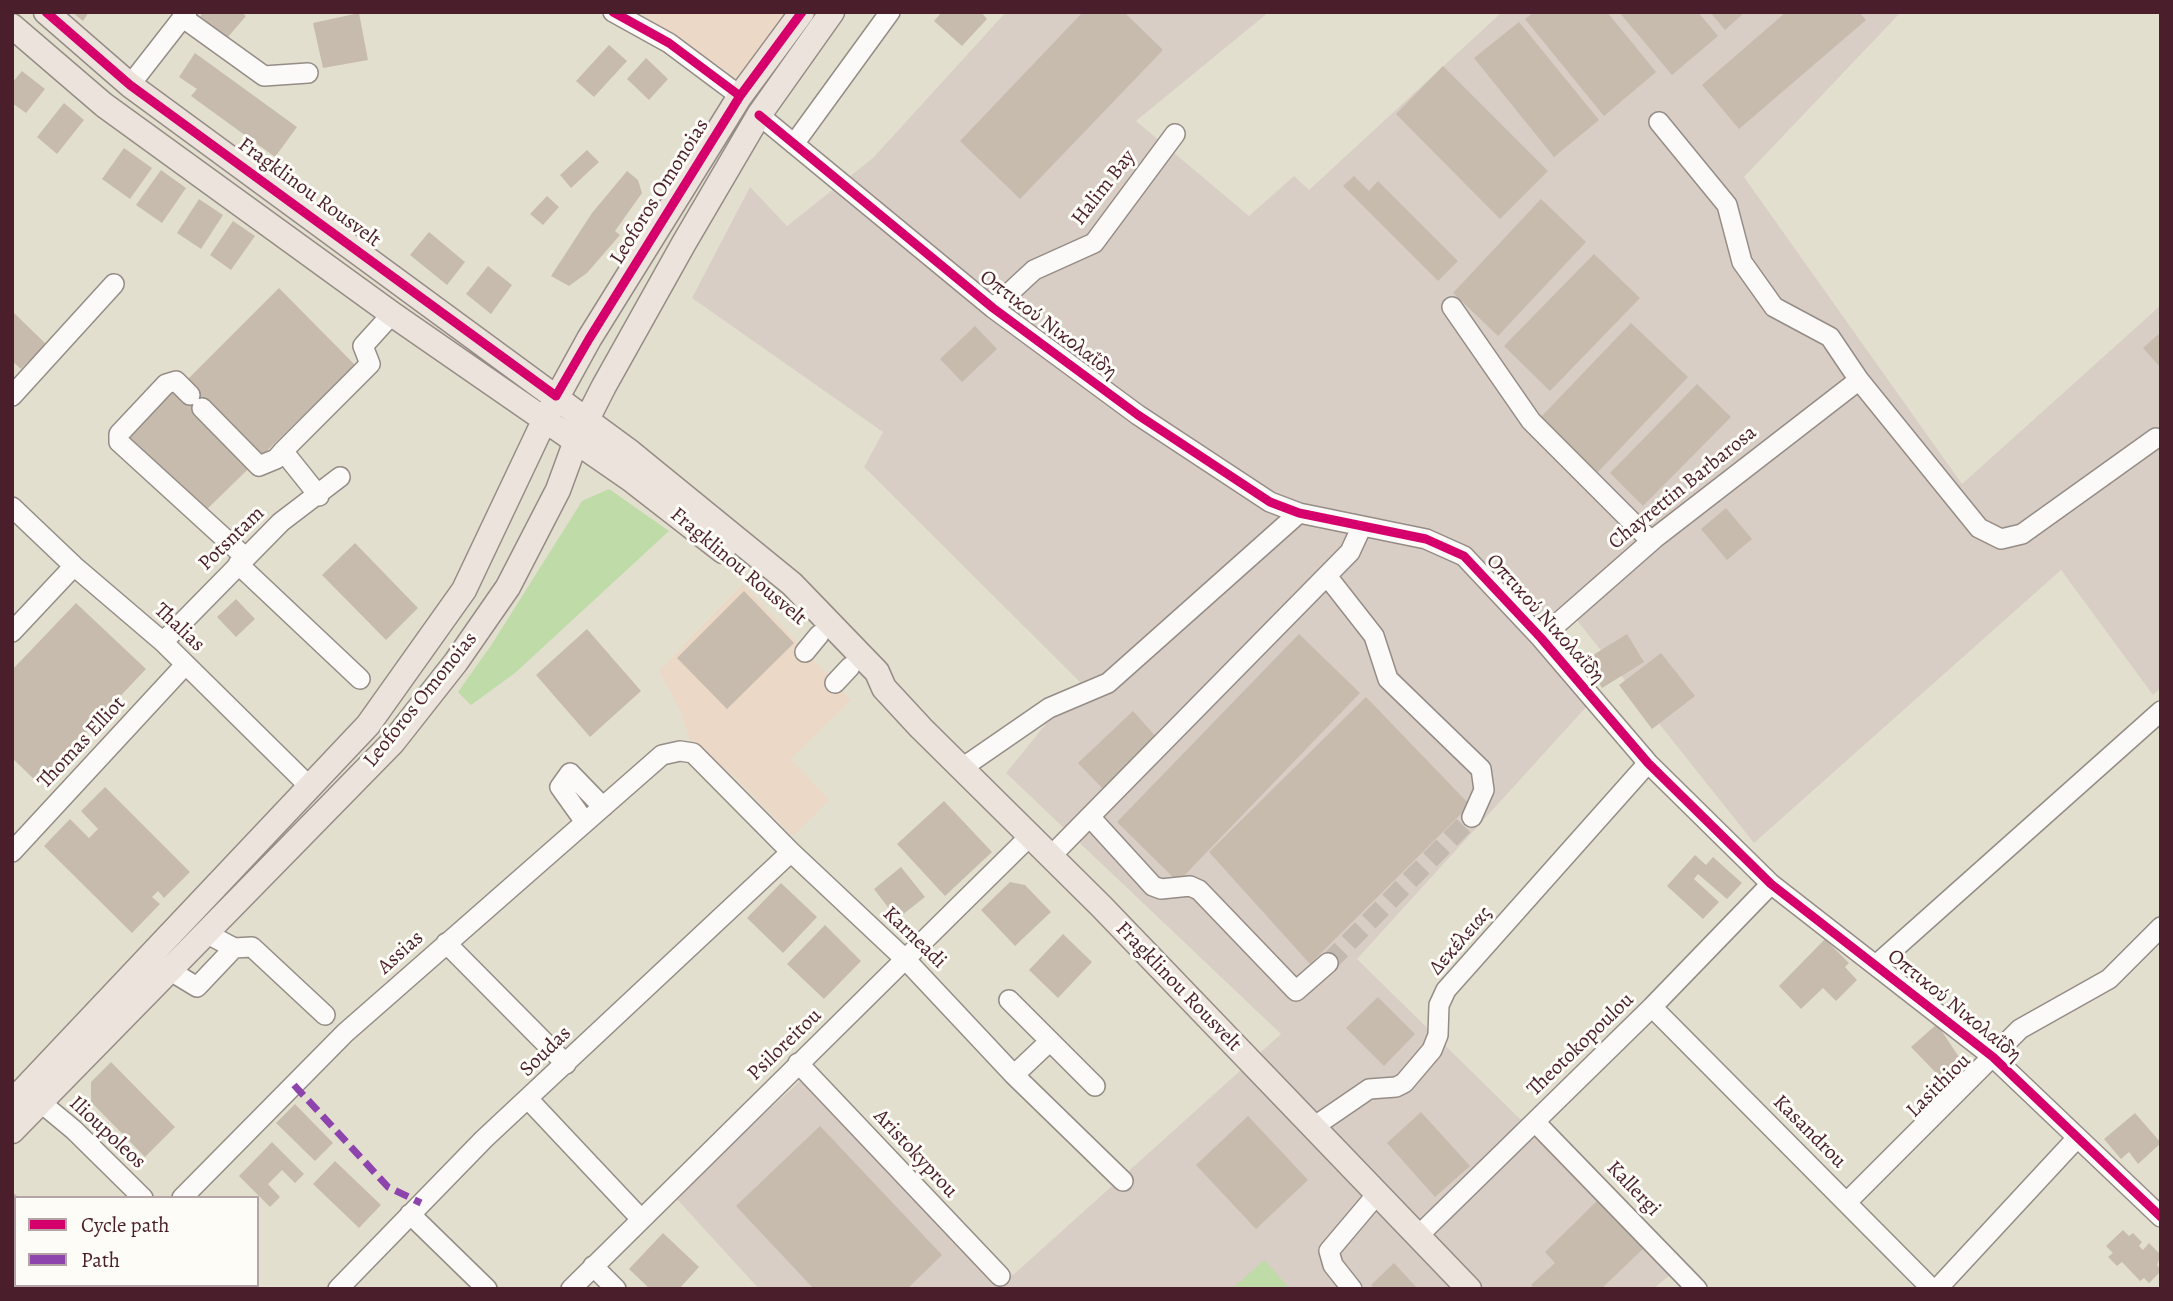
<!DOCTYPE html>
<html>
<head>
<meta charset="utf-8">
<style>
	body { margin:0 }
	#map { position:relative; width:2173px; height:1301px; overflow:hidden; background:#e3dfcf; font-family:Alegreya,serif }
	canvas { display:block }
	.frame { position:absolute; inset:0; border:14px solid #4a1f2b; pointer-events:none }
	.legend { position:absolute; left:14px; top:1196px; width:245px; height:91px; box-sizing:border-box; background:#fdfcf7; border:2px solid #b5a4a5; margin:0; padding:9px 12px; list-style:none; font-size:21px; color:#4a1f2b }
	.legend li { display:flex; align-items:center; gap:14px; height:35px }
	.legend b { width:35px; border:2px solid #b5a4a5 }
</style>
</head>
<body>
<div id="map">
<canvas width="2173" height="1301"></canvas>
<div class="frame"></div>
<ul class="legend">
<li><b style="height:9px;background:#d6006c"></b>Cycle path</li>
<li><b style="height:9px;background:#8e44ad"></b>Path</li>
</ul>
</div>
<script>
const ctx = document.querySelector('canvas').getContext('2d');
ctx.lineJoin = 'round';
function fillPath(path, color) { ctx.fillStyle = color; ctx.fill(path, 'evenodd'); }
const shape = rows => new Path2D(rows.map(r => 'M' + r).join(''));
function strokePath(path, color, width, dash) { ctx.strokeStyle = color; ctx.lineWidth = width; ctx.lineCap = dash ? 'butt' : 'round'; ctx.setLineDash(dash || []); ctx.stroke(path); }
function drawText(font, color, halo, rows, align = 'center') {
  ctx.font = font + ' Alegreya,serif'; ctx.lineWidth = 6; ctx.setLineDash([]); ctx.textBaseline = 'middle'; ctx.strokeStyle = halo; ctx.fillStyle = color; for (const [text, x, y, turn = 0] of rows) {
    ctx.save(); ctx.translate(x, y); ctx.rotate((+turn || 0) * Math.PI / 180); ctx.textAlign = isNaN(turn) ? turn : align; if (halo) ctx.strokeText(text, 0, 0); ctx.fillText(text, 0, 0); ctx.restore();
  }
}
fillPath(shape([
	[638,12,789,12,739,80],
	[743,584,851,700,791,759,829,800,793,836,735,777,690,741,680,710,659,671]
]), '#ecd8c7');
fillPath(shape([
	[1006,12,1269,12,1136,121,1249,216,1294,176,1309,190,1502,12,1901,12,1744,177,1962,484,2161,305,2161,688,2153,695,2061,570,1754,843,1564,604,1533,627,1598,694,1357,959,1675,1271,1653,1289,759,1289,675,1197,814,1068,1013,1275,1281,1034,1006,773,1080,682,864,467,883,432,692,298,750,187,787,226,873,158]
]), '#d9cec5');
fillPath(shape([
	[609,489,669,531,515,673,471,705,458,692,492,644,582,501],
	[1264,1260,1290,1289,1232,1289]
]), '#bedba8');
fillPath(shape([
	[72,12,89,12,83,21],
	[203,12,241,12,246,16,228,37,200,17],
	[942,12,981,12,987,19,962,46,934,21],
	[1083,12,1124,12,1163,50,1020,199,960,141],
	[1534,12,1607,12,1656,72,1604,116,1525,19],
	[1619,12,1698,12,1718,36,1672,75],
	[1710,12,1745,12,1725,30],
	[1786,12,1859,12,1866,20,1739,129,1702,85],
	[359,13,368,60,323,68,313,23],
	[1519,22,1599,120,1554,157,1474,58],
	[609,45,627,61,594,97,576,81],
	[195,53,297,127,275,157,191,96,197,89,179,77],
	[646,58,668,79,649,100,627,79],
	[1443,66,1548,171,1500,219,1396,114],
	[22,71,45,89,26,113,12,103,12,83],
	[64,103,84,120,57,154,37,137],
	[124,148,152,168,130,199,102,179],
	[587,150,599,162,571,188,560,175],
	[161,170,186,188,162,223,136,205],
	[627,171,638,180,642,193,615,231,620,235,587,273,569,286,551,276,592,213],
	[1354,176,1369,191,1378,181,1458,261,1438,281,1343,186],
	[547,196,559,207,543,225,530,214],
	[199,199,223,215,201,249,177,233],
	[1541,199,1586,242,1498,336,1453,293],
	[233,221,255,236,231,270,210,255],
	[429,232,465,262,447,285,410,255],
	[1594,254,1640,298,1550,391,1504,346],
	[488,266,512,285,491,314,466,294],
	[279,288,355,365,200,516,122,438,172,388,186,381],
	[12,311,46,344,21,369,12,361],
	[1631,323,1688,377,1597,473,1540,418],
	[975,326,997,349,962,382,940,359],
	[2161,332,2161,368,2143,348],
	[1697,384,1731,417,1643,506,1610,473],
	[1726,508,1752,539,1727,560,1701,529],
	[355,543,418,608,386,640,322,575],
	[744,591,794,643,727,709,677,658],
	[236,599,255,619,236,637,217,617],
	[76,603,146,669,38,783,12,758,12,670],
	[587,629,641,691,590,737,536,675],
	[1299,634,1360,693,1178,882,1117,822],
	[1627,634,1644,662,1602,688,1585,660],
	[1661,653,1695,696,1652,729,1619,685],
	[1366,697,1470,805,1310,964,1209,852],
	[1133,711,1159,740,1105,791,1078,763],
	[105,787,190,872,164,898,158,891,152,897,160,904,132,933,44,846,70,819,89,838,98,829,81,811],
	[944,801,992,852,945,896,897,844],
	[1695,855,1706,865,1713,857,1742,883,1727,899,1698,874,1694,879,1719,902,1703,919,1667,886],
	[901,867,925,897,897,919,874,889],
	[1010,882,1025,885,1051,912,1015,946,981,910],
	[781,883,817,917,783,953,747,918],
	[825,925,861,961,824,999,787,964],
	[1063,934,1092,962,1058,998,1029,970],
	[1825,939,1849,963,1845,967,1857,980,1836,1001,1823,988,1801,1009,1779,986],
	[1378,997,1415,1034,1384,1066,1346,1028],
	[1937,1024,1959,1057,1939,1076,1911,1047],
	[111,1062,175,1127,145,1157,91,1102,91,1082],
	[295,1104,333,1143,315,1161,276,1123],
	[1421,1112,1470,1166,1435,1197,1387,1143],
	[2135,1113,2161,1143,2138,1164,2129,1152,2121,1159,2104,1139],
	[1248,1116,1308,1180,1256,1229,1196,1165],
	[820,1126,942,1255,907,1289,814,1289,736,1206],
	[272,1142,304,1174,295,1183,282,1170,268,1184,280,1197,270,1207,239,1176],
	[335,1161,381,1205,359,1228,313,1184],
	[12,1191,19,1198,16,1198,16,1233,12,1230],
	[1599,1199,1645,1247,1601,1289,1535,1289,1531,1285,1555,1263,1545,1252],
	[2123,1230,2129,1236,2133,1233,2142,1242,2139,1246,2143,1250,2149,1243,2161,1255,2157,1265,2161,1271,2149,1283,2144,1278,2140,1281,2122,1262,2117,1266,2108,1257,2113,1253,2106,1246],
	[663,1233,699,1267,679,1289,650,1289,629,1269],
	[1394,1263,1418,1289,1375,1289,1371,1285]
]), '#c7bbad');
strokePath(shape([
	[1328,963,1472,817]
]), '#c4b9ae', 19, [19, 10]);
const minor = shape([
	[613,12,669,43,740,96],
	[182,17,264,76,308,73],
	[130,85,187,12],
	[759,115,993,308,1138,415,1270,502,1299,513,1426,539,1464,556,1541,638,1648,763,1771,884,1993,1057,2161,1217],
	[1659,122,1727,205,1742,262,1774,307,1830,337,1859,380,1979,528,2001,539,2022,534,2156,438],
	[794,144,890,12],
	[1452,307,1531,421,1651,541],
	[993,308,1034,270,1094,243,1175,134],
	[190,395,176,381,166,384,119,434,119,442,245,557],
	[12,396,114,284],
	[202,408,259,466,276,459,283,451],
	[319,496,283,451,370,364,363,346,392,314],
	[12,507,74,566,163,642,310,787],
	[238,564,360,679],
	[1327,576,1374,636,1388,679,1481,769,1484,790,1472,817],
	[12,632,74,566],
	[1541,638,1655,538,1859,380],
	[163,642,281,522,340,477],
	[805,652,819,635],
	[835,683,850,667],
	[962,768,1049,708,1108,683,1299,513],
	[1090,817,1153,886,1161,889,1190,886,1199,890,1296,991,1328,963],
	[585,822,560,787,570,773,603,807],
	[12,852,185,665],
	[1051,856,1350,552,1362,526],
	[204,932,234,948,252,947,325,1015],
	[446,943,566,1064],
	[1876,965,2161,711],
	[169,970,197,987,234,948],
	[1009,1000,1095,1086],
	[1652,1007,1932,1289],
	[798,1063,1000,1276],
	[1014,1075,1050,1041],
	[529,1100,641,1219],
	[39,1101,74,1130,143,1198],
	[1535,1122,1697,1289],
	[1312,1128,1369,1089,1396,1087,1404,1083,1432,1050,1438,1035,1439,1005,1446,990,1648,763],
	[182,1198,345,1033,662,755,680,751,693,753,791,852,907,961,1014,1075,1123,1181],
	[1847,1202,2020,1029,2109,979,2161,927],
	[410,1214,487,1289],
	[1419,1235,1652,1007,1771,884],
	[593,1266,616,1289],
	[236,1285,240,1289],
	[97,1289,101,1285],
	[338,1289,484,1139,791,852],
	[571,1289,1031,835],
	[1352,1289,1333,1265,1329,1251,1378,1193],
	[1937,1289,2077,1138]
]);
const major = shape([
	[46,12,130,85,630,452,792,584,877,672,884,688,921,728,1101,906,1469,1289],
	[12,26,104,105,392,314,633,481,723,551],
	[12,1102,368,725,464,590,545,419,589,339,740,96,802,12],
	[12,1131,393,742,456,662,508,587,558,490,576,441,604,386,684,243,759,115,832,12]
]);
strokePath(minor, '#958c86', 22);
strokePath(major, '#958c86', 27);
strokePath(minor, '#fbfaf8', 19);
strokePath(major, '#ece4dc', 24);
strokePath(shape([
	[294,1085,388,1187,421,1203]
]), '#8e44ad', 7, [14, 7]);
strokePath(shape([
	[46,12,130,85,556,396,589,339,740,96,802,12],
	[613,12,669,43,740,96],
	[759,115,993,308,1138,415,1270,502,1299,513,1426,539,1464,556,1541,638,1648,763,1771,884,1993,1057,2161,1217]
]), '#d6006c', 9);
drawText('21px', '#4a1f2b', '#fdfcf7', [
	["Halim Bay",1104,188,-52],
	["Leoforos Omonoias",660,192,-58],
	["Fragklinou Rousvelt",309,193,36],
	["Οπτικού Νικολαΐδη",1048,325,37],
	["Chayrettin Barbarosa",1683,488,-39],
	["Potsntam",232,539,-44],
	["Fragklinou Rousvelt",738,567,40],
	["Οπτικού Νικολαΐδη",1545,619,48],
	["Thalias",179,628,43],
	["Leoforos Omonoias",421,700,-51],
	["Thomas Elliot",82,743,-47],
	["Karneadi",914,938,44],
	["Δεκέλειας",1461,941,-49],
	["Assias",401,953,-42],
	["Fragklinou Rousvelt",1178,987,46],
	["Οπτικού Νικολαΐδη",1954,1006,39],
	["Psiloreitou",785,1045,-44],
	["Theotokopoulou",1581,1045,-44],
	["Soudas",546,1052,-44],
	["Lasithiou",1939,1086,-45],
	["Kasandrou",1809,1132,45],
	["Ilioupoleos",107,1133,43],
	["Aristokyprou",915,1154,47],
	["Kallergi",1633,1189,46]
]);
</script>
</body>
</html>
